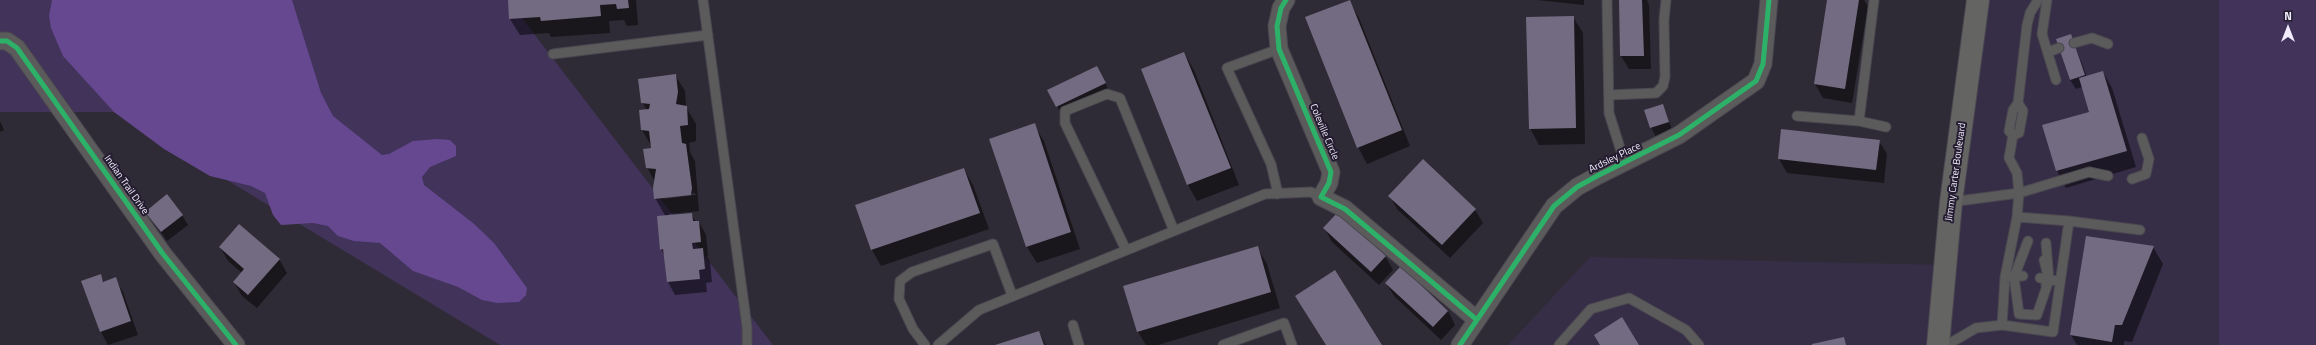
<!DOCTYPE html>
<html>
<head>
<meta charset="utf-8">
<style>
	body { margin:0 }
	#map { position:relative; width:2316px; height:345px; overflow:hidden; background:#2f2b36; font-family:"Titillium Web",sans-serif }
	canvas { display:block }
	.north { position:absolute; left:2268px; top:8px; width:40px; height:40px; -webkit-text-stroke:3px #241d31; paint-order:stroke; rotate:0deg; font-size:11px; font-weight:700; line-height:16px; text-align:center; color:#f2edfc }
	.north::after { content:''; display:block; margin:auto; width:14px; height:18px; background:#f2edfc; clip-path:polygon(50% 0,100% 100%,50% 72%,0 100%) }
</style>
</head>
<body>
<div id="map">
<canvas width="2316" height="345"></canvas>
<div class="north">N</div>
</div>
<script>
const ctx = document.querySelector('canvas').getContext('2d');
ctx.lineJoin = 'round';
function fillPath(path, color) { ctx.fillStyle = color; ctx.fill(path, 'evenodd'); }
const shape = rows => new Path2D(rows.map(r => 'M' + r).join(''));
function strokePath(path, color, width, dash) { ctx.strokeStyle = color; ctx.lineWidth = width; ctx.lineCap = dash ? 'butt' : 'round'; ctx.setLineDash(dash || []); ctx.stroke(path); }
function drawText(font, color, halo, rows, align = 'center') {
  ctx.font = font + ' "Titillium Web",sans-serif'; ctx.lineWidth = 4; ctx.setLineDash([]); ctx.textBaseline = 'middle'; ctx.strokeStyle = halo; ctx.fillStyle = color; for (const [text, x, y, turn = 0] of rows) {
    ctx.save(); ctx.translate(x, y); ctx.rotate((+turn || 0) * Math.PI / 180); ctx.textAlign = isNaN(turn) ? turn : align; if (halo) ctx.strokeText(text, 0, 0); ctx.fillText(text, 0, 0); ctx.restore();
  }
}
fillPath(shape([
	[1976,0,2219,0,2219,345,1508,345,1590,257,1945,265]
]), '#362e46');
fillPath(shape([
	[0,0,508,0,773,345,500,345,114,112,0,112],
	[2219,0,2316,0,2316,345,2219,345]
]), '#413359');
fillPath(shape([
	[52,0,292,0,321,93,333,116,382,155,389,154,413,141,437,139,450,140,456,146,456,156,430,167,422,177,424,185,473,223,494,243,527,288,526,295,519,302,497,303,482,300,458,287,413,271,380,243,354,241,338,236,328,226,313,223,281,225,273,215,265,193,251,186,210,176,164,149,114,112,63,56,51,28,49,16]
]), '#654890');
fillPath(shape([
	[509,0,636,0,638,25,627,26,624,20,609,21,610,33,551,37,549,33,520,35,510,19],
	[1537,0,1584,0,1584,5],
	[1620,0,1647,0,1649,5,1651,69,1629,69,1621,56],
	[1828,0,1864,0,1868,6,1852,103,1823,98,1815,84],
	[1349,1,1359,18,1410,146,1367,164,1358,147],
	[1573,17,1583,33,1585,144,1539,145,1530,128],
	[2071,35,2087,77,2103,72,2112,88,2136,167,2066,188,2057,171,2043,126,2090,112,2082,87,2076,89,2070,80,2057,40],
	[1184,53,1194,70,1239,185,1197,201,1188,185,1142,70],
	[675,75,685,91,686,107,696,124,696,141,689,143,690,152,695,161,699,211,669,214,669,216,691,214,696,222,699,222,706,235,708,256,707,256,710,262,712,282,706,283,707,292,675,295,668,282,665,257,661,249,666,217,655,198,655,182,647,167,653,149,642,130,647,110,642,102],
	[695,193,696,195,663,199,663,197],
	[1102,76,1110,93,1062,116,1057,106],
	[1663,106,1673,132,1656,137,1651,127],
	[0,121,4,130,0,132],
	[1034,125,1044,141,1080,249,1037,263,1027,247,991,139],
	[1782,130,1879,141,1887,154,1884,183,1787,173,1779,159],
	[964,169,973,185,989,229,881,266,872,250,856,206],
	[1390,196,1475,210,1483,223,1450,258,1397,209],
	[146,212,182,215,188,225,167,241],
	[1325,229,1385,256,1393,270,1379,285,1332,242],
	[220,247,279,259,287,273,257,308,242,296,234,282,242,273,228,261],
	[1257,247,1267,264,1280,308,1158,345,1146,345,1138,332,1125,287],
	[2153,247,2163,264,2132,342,2124,341,2124,345,2077,345,2071,335],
	[100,275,104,282,115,279,123,292,138,335,108,345,101,332],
	[1386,283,1448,311,1455,325,1441,340,1394,296],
	[1039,332,1046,345,997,345]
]), '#0007');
fillPath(shape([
	[508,0,628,0,629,8,617,9,616,4,600,5,601,16,541,21,540,17,509,19],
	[1350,0,1402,130,1357,148,1305,17],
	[1619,0,1642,0,1644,56,1620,56],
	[1827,0,1859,0,1845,89,1814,84],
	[1574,16,1576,128,1529,129,1526,17],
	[2071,34,2085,75,2070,80,2056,39],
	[1184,52,1231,168,1187,185,1141,69],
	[1097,66,1106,83,1056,107,1047,90],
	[2103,71,2127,151,2056,171,2042,125,2089,112,2079,78],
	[676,74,678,92,676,104,687,106,688,125,680,126,682,143,686,144,692,188,691,195,654,199,653,188,656,169,646,168,643,149,651,148,649,131,641,130,639,110,649,109,650,104,641,103,638,79],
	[1663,104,1669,122,1650,128,1644,110],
	[1035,123,1071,232,1026,247,989,139],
	[1781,129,1880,140,1876,170,1778,159],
	[1423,159,1476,209,1442,245,1388,196],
	[964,168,980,213,871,250,855,205],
	[167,194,183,215,161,232,145,212],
	[1338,212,1386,256,1371,272,1323,228],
	[692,213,693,221,699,221,701,242,692,243,693,249,703,248,705,269,699,270,700,279,667,282,663,249,660,250,657,216],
	[239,224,280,259,248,295,233,282,244,269,219,247],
	[2086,236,2154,246,2122,325,2115,325,2112,342,2070,335],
	[1258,246,1271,292,1137,332,1123,286],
	[1401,266,1448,311,1433,327,1385,283],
	[1335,270,1382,345,1326,345,1295,296],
	[101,274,103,282,116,277,131,321,100,332,81,281],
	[1622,317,1639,345,1600,345,1594,335],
	[1039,331,1044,345,995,345],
	[1844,337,1846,345,1812,345,1812,344]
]), '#736b81');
const service = shape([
	[703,0,747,327,747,345],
	[1607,0,1609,113,1625,164],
	[2047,0,2042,34,2056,80],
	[2074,43,2092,38,2108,44],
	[2048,52,2059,48],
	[553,54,708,35],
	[1609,95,1656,93,1663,86,1665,77,1664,20,1666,0],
	[1797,116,1859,121,1886,127],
	[1859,121,1874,0],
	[2013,135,2009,131,2013,110,2018,103,2027,25,2030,13,2038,0],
	[2013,135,2019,133,2023,111,2018,103],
	[2132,179,2146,174,2149,159,2142,138],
	[1278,194,1271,164,1227,68,1279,49],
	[1951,202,2019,193,2089,172,2108,176],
	[2017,217,2069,221],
	[2028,241,2014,277,2019,314,2037,315,2049,280,2060,281],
	[1126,250,1065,123,1065,111,1107,94,1120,98,1174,231],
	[2044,260,2049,280,2046,243],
	[2005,277,2017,217,2019,193,2017,173,2009,158,2013,135],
	[2040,278,2049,280,2046,285],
	[1073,325,1079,345],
	[2002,325,2005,277,2023,276],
	[925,345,913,329,899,299,900,281,912,272,993,244,1012,295],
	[938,345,979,310,1265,194,1311,192,1321,197],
	[1223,345,1284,323,1292,345],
	[1559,345,1591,309,1629,298,1686,330,1699,345],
	[1947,345,1976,328,2002,325,2053,332,2069,221,2140,230]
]);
const minor = shape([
	[1286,0,1281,8,1277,26,1279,49,1331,172,1329,183,1321,197,1345,209,1477,320],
	[0,41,7,41,17,48,163,254,236,345],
	[1460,345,1554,206,1577,187,1597,176,1679,135,1756,81,1763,64,1769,0]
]);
const primary = shape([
	[1938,345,1951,202,1978,0]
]);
strokePath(service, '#4b4751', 11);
strokePath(minor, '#4b4751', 19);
strokePath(primary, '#4b4751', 24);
strokePath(service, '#5a5b5a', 9);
strokePath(minor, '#5a5b5a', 17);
strokePath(primary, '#646463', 22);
strokePath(shape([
	[1286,0,1281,8,1277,26,1279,49,1331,172,1329,183,1321,197,1345,209,1477,320],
	[0,41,7,41,17,48,163,254,236,345],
	[1460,345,1554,206,1577,187,1597,176,1679,135,1756,81,1763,64,1769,0]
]), '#2db169', 5);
drawText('10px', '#f2edfc', '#241d31', [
	["Coleville Circle",1324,132,67],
	["Ardsley Place",1615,158,-26],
	["Jimmy Carter Boulevard",1956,172,-82],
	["Indian Trail Drive",126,185,55]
]);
</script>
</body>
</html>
